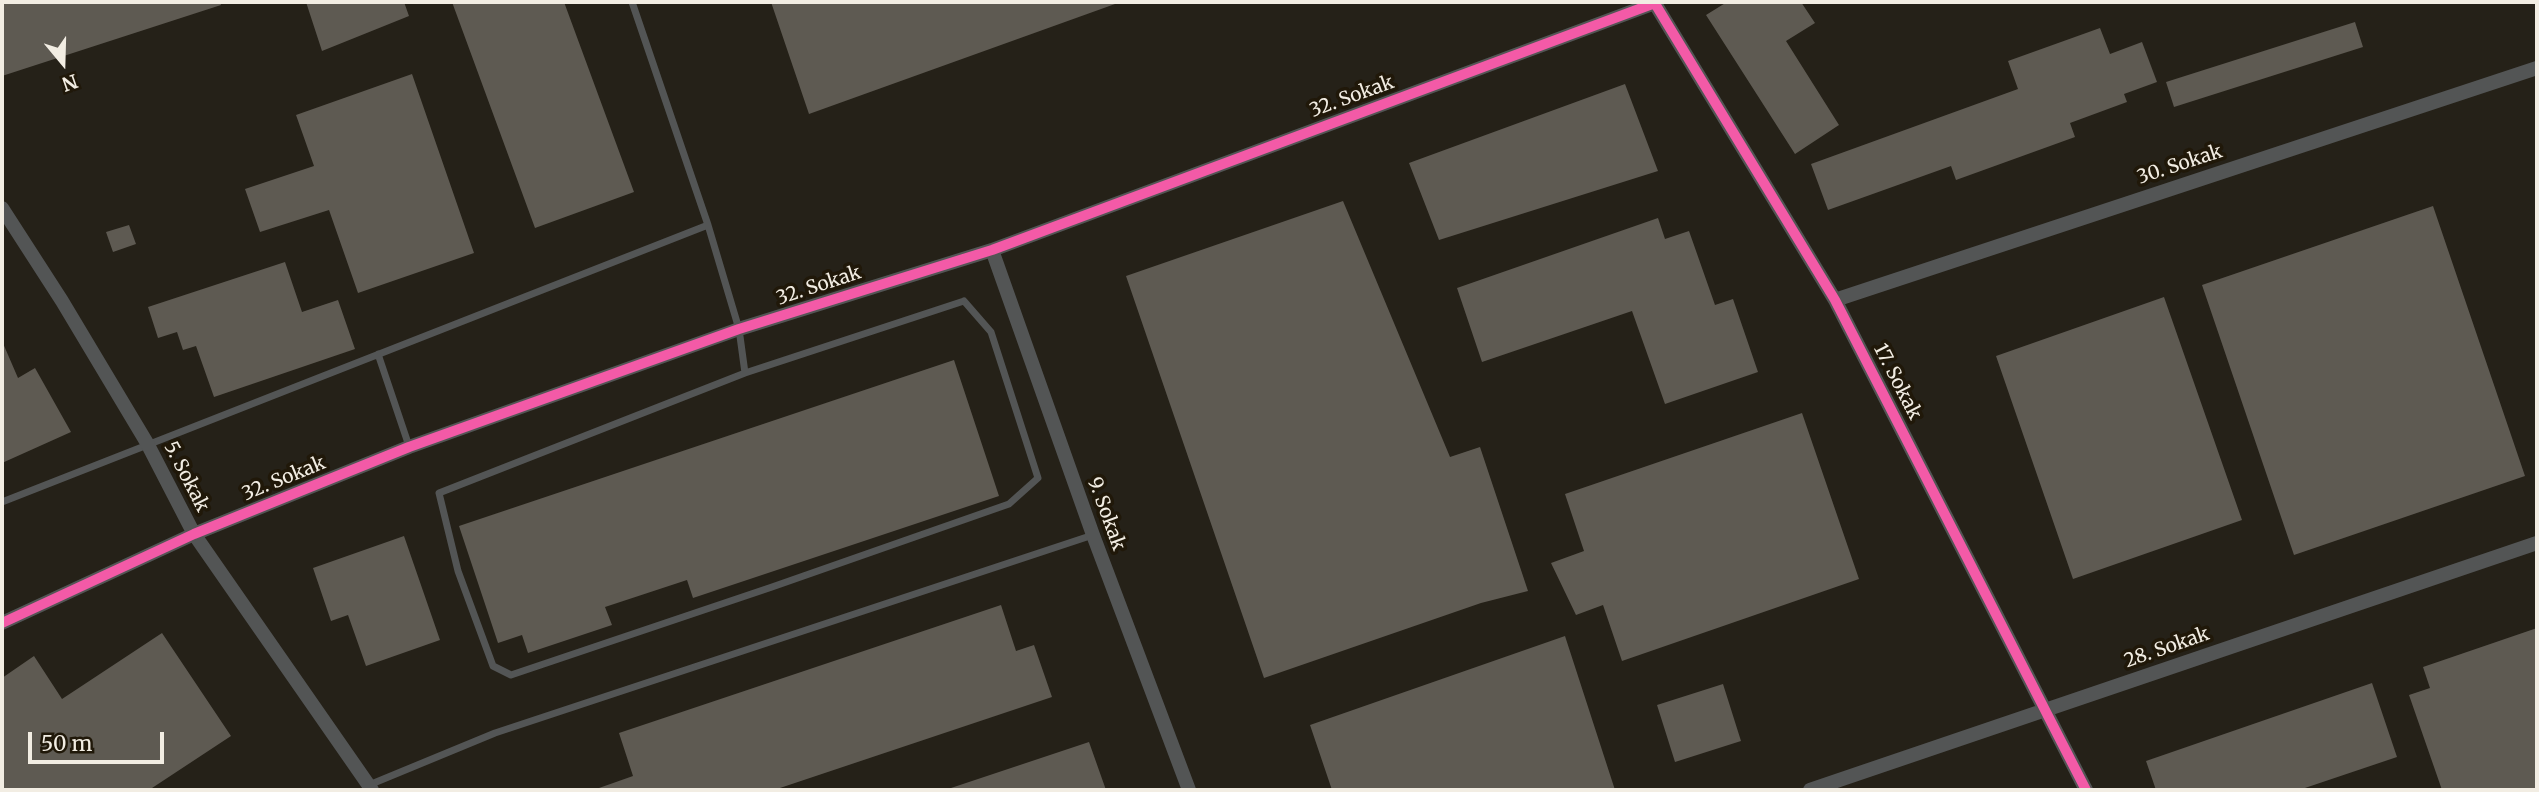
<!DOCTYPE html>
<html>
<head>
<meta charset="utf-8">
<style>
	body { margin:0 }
	#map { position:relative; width:2539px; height:792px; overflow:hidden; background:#252118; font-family:Merriweather,serif }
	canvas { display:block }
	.frame { position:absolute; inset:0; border:4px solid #f2ede3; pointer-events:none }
	.north { position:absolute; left:28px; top:28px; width:70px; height:70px; -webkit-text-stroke:5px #201809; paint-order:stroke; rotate:161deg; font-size:19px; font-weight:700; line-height:28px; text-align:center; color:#f2ede3 }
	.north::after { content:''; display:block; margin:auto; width:24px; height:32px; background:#f2ede3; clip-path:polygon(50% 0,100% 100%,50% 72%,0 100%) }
	.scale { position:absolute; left:28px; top:732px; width:136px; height:32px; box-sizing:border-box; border:4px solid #f2ede3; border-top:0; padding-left:9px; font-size:21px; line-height:24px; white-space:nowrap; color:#f2ede3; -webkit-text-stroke:5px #201809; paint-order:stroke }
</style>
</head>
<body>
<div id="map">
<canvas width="2539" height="792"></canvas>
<div class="frame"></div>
<div class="north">N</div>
<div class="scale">50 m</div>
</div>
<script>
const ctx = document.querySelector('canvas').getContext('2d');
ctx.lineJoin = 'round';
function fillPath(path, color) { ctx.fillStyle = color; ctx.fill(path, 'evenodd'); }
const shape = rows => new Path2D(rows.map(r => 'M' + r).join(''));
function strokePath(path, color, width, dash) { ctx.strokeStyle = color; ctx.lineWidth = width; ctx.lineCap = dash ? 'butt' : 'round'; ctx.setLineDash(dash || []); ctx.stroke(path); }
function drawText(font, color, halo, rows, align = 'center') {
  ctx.font = font + ' Merriweather,serif'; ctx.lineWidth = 7; ctx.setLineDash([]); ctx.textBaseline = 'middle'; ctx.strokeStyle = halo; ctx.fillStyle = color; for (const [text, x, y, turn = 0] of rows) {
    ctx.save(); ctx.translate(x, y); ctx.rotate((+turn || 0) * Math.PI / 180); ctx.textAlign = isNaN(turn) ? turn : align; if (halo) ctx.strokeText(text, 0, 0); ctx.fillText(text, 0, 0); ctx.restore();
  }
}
fillPath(shape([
	[2,2,220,2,221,5,2,76],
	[306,2,404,2,409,16,322,51],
	[452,2,564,2,634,192,535,228],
	[771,2,1115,2,1115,4,809,114],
	[1727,2,1801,2,1815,23,1786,41,1839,125,1795,154,1706,15],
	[2355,22,2363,47,2174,107,2166,82],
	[2100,28,2110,54,2142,42,2157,82,2124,94,2127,102,2070,123,2075,137,1956,180,1951,166,1828,210,1811,164,2018,89,2008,61],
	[412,74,474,253,358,293,329,210,260,232,245,189,314,166,296,115],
	[1625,84,1658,171,1439,240,1409,163],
	[1343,201,1450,457,1480,447,1528,591,1481,603,1264,678,1126,276],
	[2433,206,2525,476,2294,555,2202,285],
	[1658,218,1665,239,1689,231,1715,305,1733,299,1758,372,1665,404,1632,311,1482,362,1457,288],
	[129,225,136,244,113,252,106,232],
	[285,262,302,312,338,300,355,349,214,397,196,346,183,350,177,332,158,338,148,307],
	[2164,297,2242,520,2073,579,1996,356],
	[2,341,18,378,35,368,71,432,2,463],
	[954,360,999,496,693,598,687,580,605,607,612,625,528,653,522,635,498,643,459,526],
	[1802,413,1859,579,1622,661,1603,605,1576,615,1551,563,1584,551,1565,494],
	[404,536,440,640,366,666,348,615,331,621,313,568],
	[1001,605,1016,651,1034,645,1052,697,774,790,599,790,599,788,633,776,619,733],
	[2537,628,2537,790,2442,790,2409,695,2430,688,2423,667],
	[162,633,231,736,149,790,2,790,2,678,34,656,62,699],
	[1565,636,1615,790,1332,790,1310,725],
	[2372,683,2397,757,2299,790,2156,790,2146,761],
	[1723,684,1741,741,1675,762,1657,705],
	[1089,742,1106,790,952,790,951,788]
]), '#5e5a52');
strokePath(shape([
	[632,2,708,225,739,329,745,373],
	[964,301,991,332,1038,478,1009,504,772,587,511,675,493,666,458,571,439,493,745,373,964,301],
	[378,354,409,446],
	[2,502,708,225],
	[369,785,495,733,1093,535]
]), '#535555', 7);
strokePath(shape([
	[1654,2,1835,300,2086,790],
	[2,208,62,301,147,443,194,534,372,790],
	[992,250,1093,535,1189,790],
	[1835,300,2537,68],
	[2,623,194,534,409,447,739,329,992,250,1655,3],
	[1810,790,2537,543]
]), '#535555', 14);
strokePath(shape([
	[1654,2,1835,300,2086,790],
	[2,623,194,534,409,447,739,329,992,250,1655,3]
]), '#f35aa7', 10);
drawText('19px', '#f2ede3', '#201809', [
	["32. Sokak",1352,97,-20],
	["30. Sokak",2180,165,-18],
	["32. Sokak",819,286,-18],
	["17. Sokak",1897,382,63],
	["5. Sokak",186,477,63],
	["32. Sokak",284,479,-22],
	["9. Sokak",1106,514,70],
	["28. Sokak",2167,648,-19]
]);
</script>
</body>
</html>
